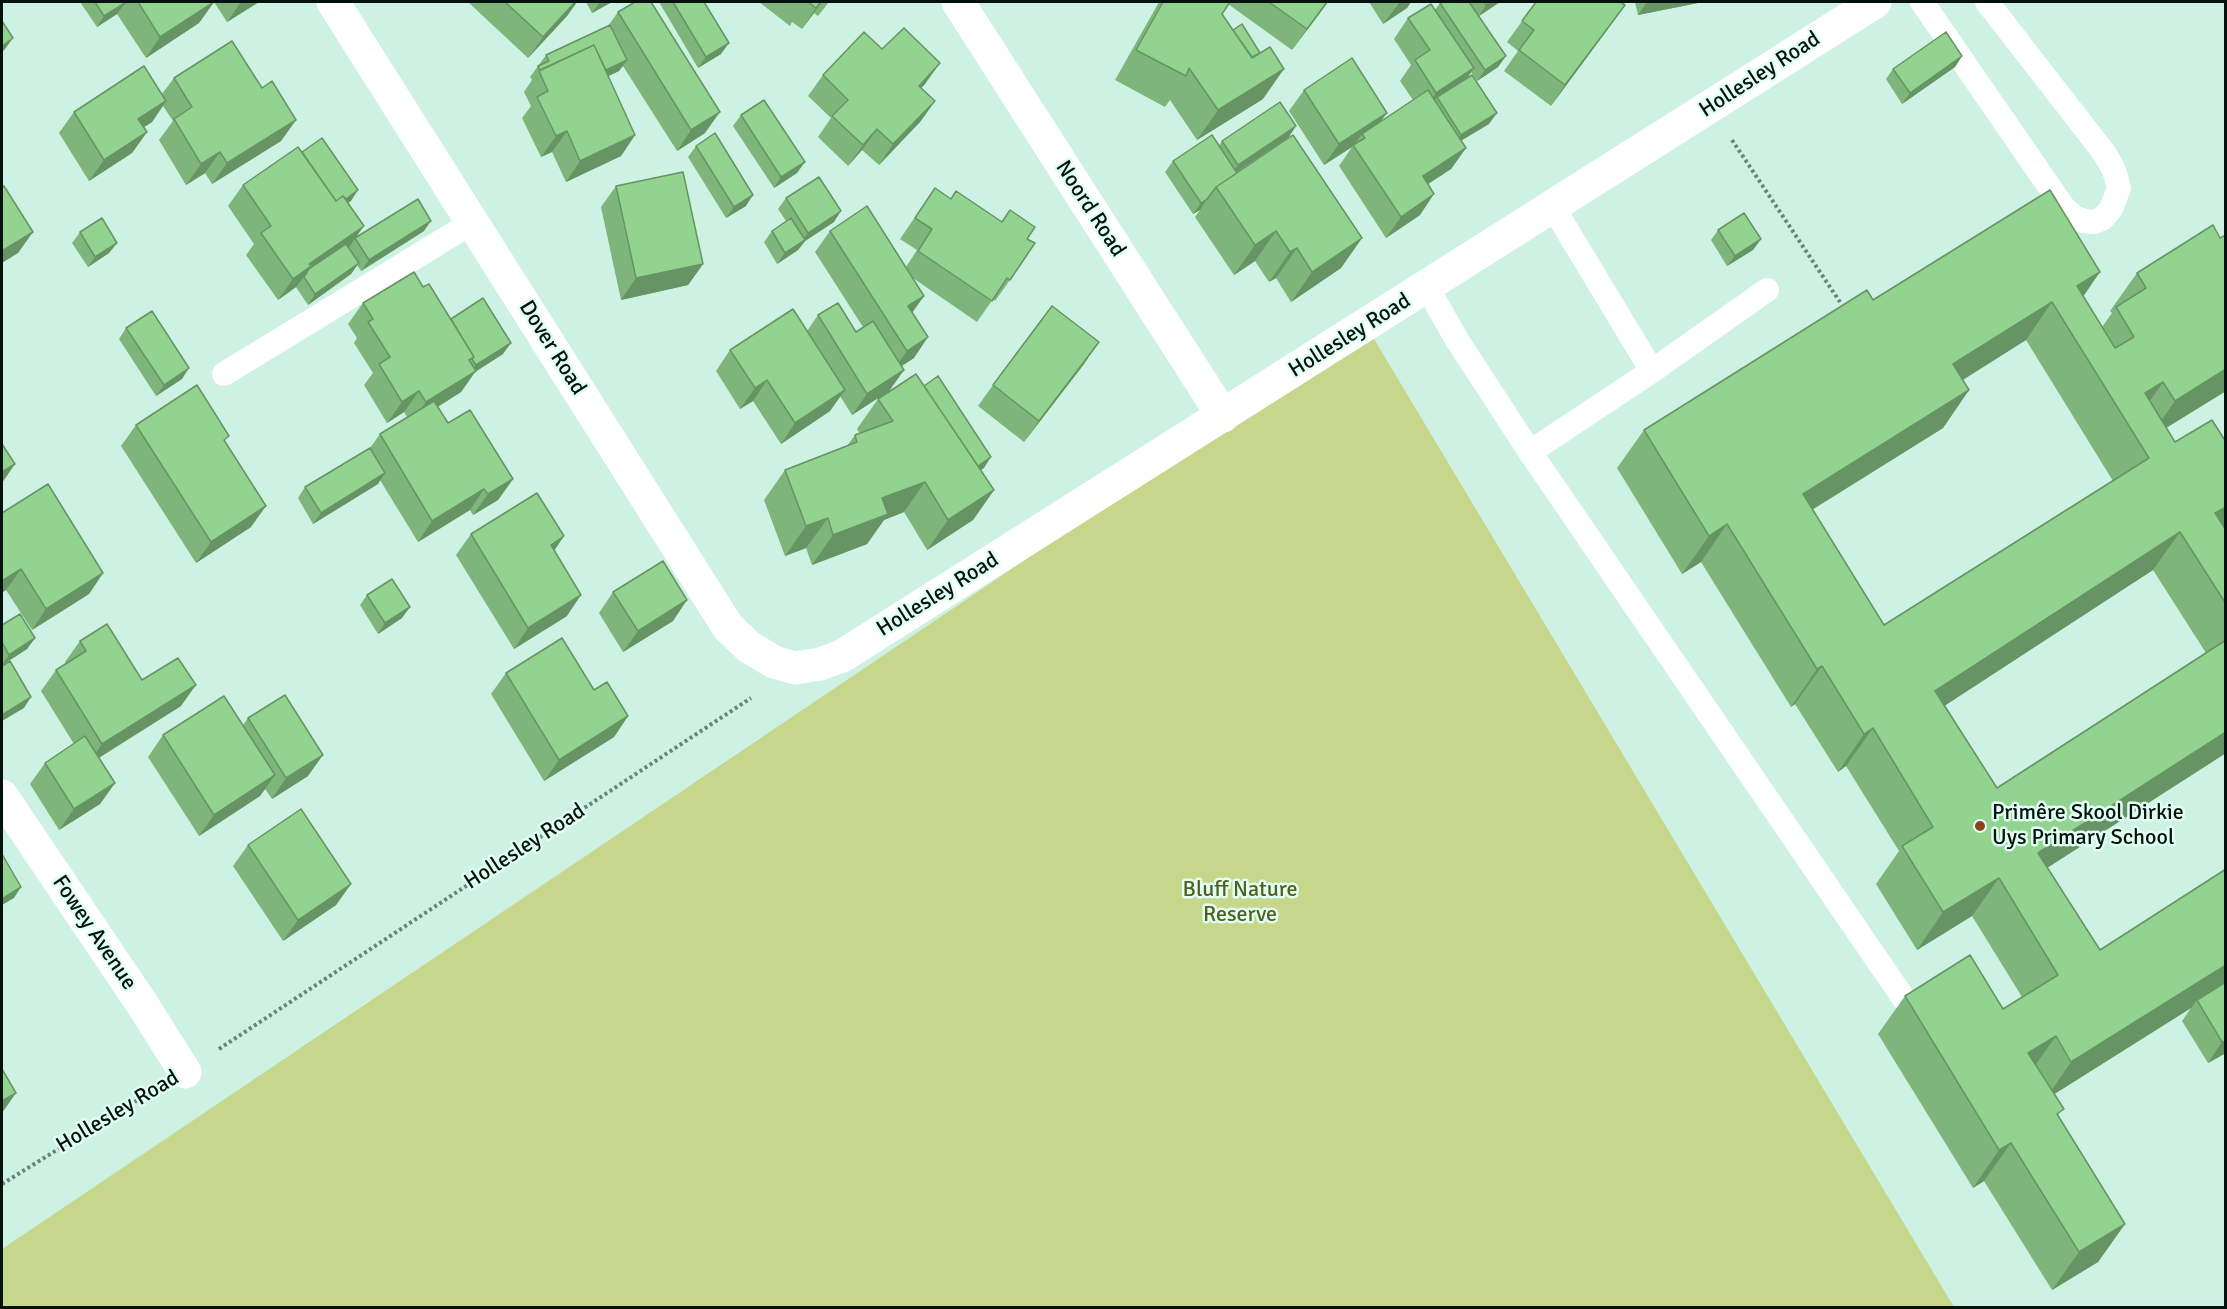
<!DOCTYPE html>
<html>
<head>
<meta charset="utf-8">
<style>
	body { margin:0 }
	#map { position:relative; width:2227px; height:1309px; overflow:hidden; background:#cdf2e3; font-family:Signika,sans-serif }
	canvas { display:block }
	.frame { position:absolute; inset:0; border:3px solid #05120d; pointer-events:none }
</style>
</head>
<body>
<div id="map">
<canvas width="2227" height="1309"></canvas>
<div class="frame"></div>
</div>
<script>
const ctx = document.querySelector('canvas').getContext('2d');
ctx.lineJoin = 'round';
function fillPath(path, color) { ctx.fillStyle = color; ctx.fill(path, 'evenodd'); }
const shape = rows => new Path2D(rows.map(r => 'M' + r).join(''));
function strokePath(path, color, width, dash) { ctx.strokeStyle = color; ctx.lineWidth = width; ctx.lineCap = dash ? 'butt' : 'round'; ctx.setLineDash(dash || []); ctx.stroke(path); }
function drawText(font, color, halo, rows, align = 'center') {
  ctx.font = font + ' Signika,sans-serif'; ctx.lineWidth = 5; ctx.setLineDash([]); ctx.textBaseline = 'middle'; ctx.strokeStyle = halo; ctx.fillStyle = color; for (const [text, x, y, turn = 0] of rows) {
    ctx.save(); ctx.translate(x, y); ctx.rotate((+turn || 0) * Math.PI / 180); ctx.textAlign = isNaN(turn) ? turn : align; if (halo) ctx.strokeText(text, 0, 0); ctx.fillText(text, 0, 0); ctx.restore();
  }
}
fillPath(shape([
	[1368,329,1954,1307,2,1308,2,1249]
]), '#c6d78b');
strokePath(shape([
	[1732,140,1840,302],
	[219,1049,751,698],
	[2,1184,149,1093]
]), '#6a8379', 4, [3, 3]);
strokePath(shape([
	[1922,2,2064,208,2074,217,2084,221,2093,222,2102,219,2111,209,2119,188,2114,170,2105,154,1987,2],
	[1553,207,1652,371],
	[1427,287,1457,340,1530,452,1652,371,1767,290],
	[224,374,473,222],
	[1530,452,1904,999]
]), '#fff', 24);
strokePath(shape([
	[333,2,728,627,749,647,774,662,795,668,820,664,842,656,1875,2],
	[958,2,1223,416],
	[2,796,144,1007,185,1072]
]), '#fff', 33);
fillPath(shape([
	[80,2,214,2,199,23,146,58,117,14,97,27],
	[214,2,259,2,227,22],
	[468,2,577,2,567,16,528,58],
	[586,2,612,2,592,13],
	[659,2,704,2,721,54,698,68],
	[759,2,829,2,818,16,814,13,802,29,792,22,790,26],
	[1159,2,1328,2,1292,50,1228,4,1222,14,1263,99,1197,140,1170,100,1165,107,1115,80],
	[1369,2,1411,2,1407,8,1383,24],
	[1469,2,1500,2,1479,16,1506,56,1498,67,1477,81,1471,72,1467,78,1489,124,1461,141,1466,148,1451,169,1428,184,1420,215,1386,238,1339,166,1352,147,1324,165,1289,111,1304,90,1382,121,1413,100,1400,81,1411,65,1394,39,1408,18,1435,10,1440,3],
	[1536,2,1625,5,1551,106,1504,71,1518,51,1507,42],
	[1635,2,1703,2,1638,15],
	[618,12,705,133,677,151,623,66,619,71,608,76,635,135,621,156,566,182,552,152,541,157,522,118,531,106,524,92,532,80,530,77,546,55,608,26],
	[882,49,925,84,921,88,935,101,920,122,879,165,862,150,848,166,818,137,831,118,808,96,823,75],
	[1962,56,1955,67,1902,104,1886,79,1893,69],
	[174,78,262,88,296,120,281,141,212,184,205,173,186,185,159,140,173,121,163,106,152,122,144,127,147,132,132,153,89,181,59,133,74,112,162,94],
	[741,115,797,173,774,188,733,126],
	[1289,137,1237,172,1362,238,1341,268,1291,302,1276,278,1269,282,1255,261,1234,275,1195,217,1200,210,1193,214,1165,172,1173,161,1219,146,1222,141],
	[696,146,746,206,726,218,688,157],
	[302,152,351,201,348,203,355,238,424,231,361,271,357,265,351,274,308,305,296,287,278,300,246,255,254,244,228,206,243,185],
	[616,186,703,264,688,285,621,300,601,207],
	[935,188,951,199,1027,239,1010,280,995,301,993,299,977,322,913,278,924,296,912,313,914,358,902,366,904,370,889,391,852,415,840,396,830,411,781,444,753,401,740,409,716,371,730,350,807,331,818,315,856,332,863,327,815,252,830,231,906,267,917,250,900,239],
	[786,198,834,222,805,241,798,250,777,264,764,242,772,231,786,221,778,209],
	[1718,230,1761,239,1753,250,1727,266,1711,240],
	[80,232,117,243,109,253,88,267,72,243],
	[2226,235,2226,391,2166,428,2175,442,2226,442,2226,753,2047,868,2100,950,2226,869,2226,1053,2208,1063,2182,1021,2191,1008,2054,1094,2059,1117,2125,1224,2098,1262,2052,1290,1984,1181,1973,1188,1878,1034,1905,996,2003,1009,2022,997,1972,916,1917,950,1876,884,1899,851,1846,766,1838,772,1795,704,1791,707,1701,562,1682,574,1617,468,1644,430,1873,300,2083,296,2102,327,2112,313,2110,311,2137,273,2220,238],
	[2026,340,2113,481,1884,625,1812,510,1943,428,1969,390,1963,380],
	[2153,570,2206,653,1997,788,1945,705],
	[423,287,451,319,503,354,475,372,461,392,438,407,448,423,513,479,498,500,473,515,470,510,418,542,380,480,378,484,313,524,298,498,305,487,370,448,380,434,407,417,404,412,387,423,364,385,373,373,354,343,357,338,348,324,363,303],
	[126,328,182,379,156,396,119,339],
	[1084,364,1024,442,978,406,993,385],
	[878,399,984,468,981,470,994,490,973,520,927,550,904,512,884,520,867,544,812,565,806,548,785,556,764,500,785,470,847,446,855,435,860,434,857,429],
	[136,425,225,442,251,527,196,563,121,446],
	[2,513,103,573,89,594,32,630,6,590],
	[471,534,564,536,554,551,567,616,514,649,456,555],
	[613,592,673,621,623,652,599,613],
	[367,595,402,618,378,634,360,605],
	[2,625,35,638,27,649,2,665],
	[80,641,181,706,99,758,115,783,100,804,59,830,30,784,45,763,74,744,41,691,56,670,66,664,65,662],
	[506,673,594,690,628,716,614,737,544,781,491,694],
	[248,718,308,776,272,799,265,789,260,796,199,836,148,757,163,735,243,725],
	[248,845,351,884,336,905,283,941,233,866]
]), '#7eb57b');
fillPath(shape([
	[214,2,199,23,146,58,160,37],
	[241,2,259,2,227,22],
	[575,2,577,2,567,16,528,58,543,37],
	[600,2,612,2,592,13],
	[821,2,814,13,802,29,816,8],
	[1327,2,1328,2,1292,50,1307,29],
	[1400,2,1411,2,1407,8,1383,24],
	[1491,2,1500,2,1479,16,1486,5],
	[1647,2,1703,2,1638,15],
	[125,3,117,14,97,27,104,16],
	[1625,5,1610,26,1551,106,1565,85],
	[13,38,5,49,2,52,2,46],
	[729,43,721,54,698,68,706,57],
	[1506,56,1498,67,1477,81,1485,70],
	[1962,56,1955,67,1902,104,1910,93],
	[627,60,619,71,588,86,596,75],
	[940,63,925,84,904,107,919,86],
	[1474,68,1459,90,1437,97,1430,108,1422,114,1436,93],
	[1284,69,1263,99,1197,140,1218,110],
	[166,101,152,122,124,140,138,119],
	[935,101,920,122,879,165,893,144],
	[720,112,705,133,677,151,691,130],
	[1387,113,1372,134,1365,138,1362,134,1352,147,1324,165,1339,144],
	[1497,113,1489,124,1453,145,1461,135],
	[296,120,281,141,212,184,227,163],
	[1296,126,1289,137,1231,176,1238,165],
	[877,129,862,150,848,166,863,145],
	[567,131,552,152,541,157,556,136],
	[147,132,132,153,89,181,104,160],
	[635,135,621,156,566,182,580,161],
	[1466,148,1451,169,1408,197,1423,176],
	[220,152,205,173,186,185,201,164],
	[805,162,797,173,774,188,781,177],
	[358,190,351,201,321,222,329,211],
	[1434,194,1420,215,1386,238,1401,217],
	[753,195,746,206,726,218,734,207],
	[1207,199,1200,210,1193,214,1201,203],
	[841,211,834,222,805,241,798,250,777,264,785,253,801,242,808,233],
	[431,221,424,231,361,271,369,260],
	[364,226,349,247,305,278,304,277,296,287,278,300,293,279,309,264],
	[1276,231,1255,261,1234,275,1255,245],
	[33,232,18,253,2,263,2,251],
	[1362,238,1341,268,1291,302,1312,272],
	[1761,239,1753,250,1727,266,1735,256],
	[117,243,109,253,88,267,95,257],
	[1297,248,1276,278,1269,282,1290,252],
	[359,263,351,274,308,305,315,294],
	[703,264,688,285,621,300,636,278],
	[2100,272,2074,310,2077,286],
	[924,296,909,317,908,306],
	[2052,302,2026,340,1927,402,1953,364],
	[928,337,914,358,892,372,907,351],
	[1099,342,1084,364,1024,442,1039,421],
	[511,343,503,354,475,372,461,392,411,423,426,402,470,375,476,365],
	[189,368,182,379,156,396,164,385],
	[2226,369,2226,391,2148,439,2175,401],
	[904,370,889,391,852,415,867,394],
	[767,380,753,401,740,409,755,388],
	[2163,382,2137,420,2145,393],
	[845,390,830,411,781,444,795,423],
	[1969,390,1943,428,1776,532,1803,494],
	[419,391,404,412,387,423,402,402],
	[991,457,984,468,963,481,971,470],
	[15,464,2,483,2,472],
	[385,473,378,484,313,524,321,513],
	[513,479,498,500,473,515,488,494],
	[925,482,904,512,884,520,867,544,812,565,833,535,882,498],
	[484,489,470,510,418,542,432,521],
	[994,490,973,520,927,550,948,520],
	[266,506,251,527,196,563,211,542],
	[2226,507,2226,528,2191,549,2215,513],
	[828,518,806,548,785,556,806,526],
	[1727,524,1701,562,1682,574,1709,536],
	[2180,532,2153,570,1909,729,1935,691],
	[564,536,549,558,551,545],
	[21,569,6,590,2,593,2,581],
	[103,573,89,594,32,630,46,609],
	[581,595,567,616,514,649,528,628],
	[687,600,673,621,623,652,638,631],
	[410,607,402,618,378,634,385,623],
	[35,638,27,649,2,665,9,655],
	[1822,666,1795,704,1791,707,1817,669],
	[196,685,181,706,87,765,102,744],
	[31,697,24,708,2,721,2,715],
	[628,716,614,737,544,781,559,760],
	[1873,728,1846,766,1838,772,1864,734],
	[2226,732,2226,753,2011,891,2038,853],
	[323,755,308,776,272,799,286,778],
	[275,775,260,796,199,836,214,815],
	[115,783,100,804,59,830,74,809],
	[1999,878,1972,916,1917,950,1943,912],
	[351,884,336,905,283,941,298,920],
	[21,887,14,898,2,905,2,899],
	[2226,965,2226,987,2197,1000,2191,1008,2045,1100,2071,1062],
	[2056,1036,2029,1074,2028,1053],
	[2226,1041,2226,1053,2208,1063,2222,1042],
	[16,1093,2,1113,2,1101],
	[2011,1143,1984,1181,1973,1188,1999,1150],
	[2125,1224,2098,1262,2052,1290,2079,1252]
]), '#669464');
const building = shape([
	[95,2,124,2,125,3,104,16,95,2],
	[138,2,214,2,160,37,138,2],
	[505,2,575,2,543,37,505,2],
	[635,2,651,2,720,112,691,130,618,12,635,2],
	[673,2,704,2,729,43,706,57,673,2],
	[808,2,821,2,816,8,808,2],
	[1163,2,1230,2,1222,14,1252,58,1270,47,1284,69,1218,110,1189,68,1186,76,1136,50,1163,2],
	[1269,2,1327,2,1307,29,1269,2],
	[1442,2,1469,2,1506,56,1485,70,1440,3,1442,2],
	[1484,2,1491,2,1486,5,1484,2],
	[1536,2,1620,2,1625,5,1565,85,1519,50,1534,30,1522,21,1536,2],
	[1431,4,1474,68,1436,93,1415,60,1430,50,1408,18,1431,4],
	[2,21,13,38,2,46,2,21],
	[1242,24,1260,53,1252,57,1233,30,1242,24],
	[610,25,627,60,606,70,594,45,540,70,538,66,549,61,546,55,610,25],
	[904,28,940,63,919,86,935,101,893,144,877,129,863,145,832,116,848,100,823,75,864,32,882,49,904,28],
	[1946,32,1962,56,1910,93,1893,69,1946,32],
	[232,41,262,88,272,81,296,120,227,163,220,152,201,164,174,119,192,107,174,78,232,41],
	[594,45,635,135,580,161,567,131,556,136,537,97,548,91,539,71,594,45],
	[1352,58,1387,113,1339,144,1304,90,1352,58],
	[144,66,166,101,138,119,147,132,104,160,74,112,144,66],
	[1472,75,1497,113,1461,135,1437,97,1472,75],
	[1428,90,1466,148,1423,176,1434,194,1401,217,1353,145,1365,138,1362,134,1428,90],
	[764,100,805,162,781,177,741,115,764,100],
	[1280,102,1296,126,1238,165,1222,141,1280,102],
	[715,133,753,195,734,207,696,146,715,133],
	[1212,135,1237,173,1216,187,1207,199,1201,203,1173,161,1212,135],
	[1293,135,1362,238,1312,272,1297,248,1290,252,1276,231,1255,245,1216,187,1293,135],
	[322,138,358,190,346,199,343,196,336,201,302,152,322,138],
	[298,147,336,201,343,196,364,226,309,264,311,266,293,279,261,233,271,226,243,185,298,147],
	[683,172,703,264,636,278,616,186,683,172],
	[819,177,841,211,808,233,786,198,819,177],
	[4,186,33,232,2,251,2,187,4,186],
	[935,188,951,199,956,191,1002,222,1010,210,1035,227,1027,239,1035,243,1010,280,1007,278,992,301,918,251,932,229,915,218,935,188],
	[2050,190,2100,272,2077,286,2115,348,2134,337,2116,307,2146,288,2137,273,2213,225,2220,238,2226,235,2226,369,2175,401,2163,382,2145,393,2175,442,2212,420,2226,442,2226,507,2215,513,2226,530,2226,604,2180,532,1935,691,1997,788,2226,640,2226,732,2038,853,2100,950,2226,869,2226,965,2071,1062,2056,1036,2028,1053,2064,1109,2057,1114,2125,1224,2079,1252,2011,1143,1999,1150,1905,996,1970,955,2003,1009,2058,975,1999,878,1943,912,1902,846,1933,827,1873,728,1864,734,1822,666,1817,669,1727,524,1709,536,1644,430,1867,290,1873,300,2050,190],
	[2052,302,2149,458,1884,625,1803,494,1969,390,1953,364,2052,302],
	[418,199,431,221,369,260,355,238,418,199],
	[867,206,924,296,908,306,928,337,907,351,830,231,867,206],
	[1744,213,1761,239,1735,256,1718,230,1744,213],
	[102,218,117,243,95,257,80,232,102,218],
	[791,218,805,240,785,253,772,231,791,218],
	[346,244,359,263,315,294,304,277,309,269,346,244],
	[414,272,423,287,429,284,474,357,469,360,476,371,426,402,419,391,402,402,379,364,390,357,368,322,373,319,363,303,414,272],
	[483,298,511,343,476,365,472,359,474,357,451,319,483,298],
	[838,303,856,332,873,321,904,370,867,394,818,315,838,303],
	[1052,306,1099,342,1039,421,993,385,1052,306],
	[793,309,845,390,795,423,767,380,755,388,730,350,793,309],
	[152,311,189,368,164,385,126,328,152,311],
	[916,374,994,490,948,520,925,482,882,498,888,514,833,535,828,518,806,526,785,470,857,442,855,435,893,421,878,399,916,374],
	[938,376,991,457,978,466,924,386,938,376],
	[197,385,229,436,224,440,266,506,211,542,136,425,197,385],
	[434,401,448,423,470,410,513,479,488,494,484,489,432,521,380,434,434,401],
	[2,444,15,464,2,472,2,444],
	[370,448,385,473,321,513,305,487,370,448],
	[48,484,103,573,46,609,21,569,2,581,2,513,48,484],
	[537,493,564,536,551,545,581,595,528,628,471,534,537,493],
	[663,561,687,600,638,631,613,592,663,561],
	[392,579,410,607,385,623,367,595,392,579],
	[20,614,35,638,9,655,2,642,2,625,20,614],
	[107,624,142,680,178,658,196,685,102,744,56,670,86,651,80,641,107,624],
	[562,638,594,690,607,682,628,716,559,760,506,673,562,638],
	[10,661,31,697,2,715,2,666,10,661],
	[285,695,323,755,286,778,248,718,285,695],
	[224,696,275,775,214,815,163,735,224,696],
	[85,736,115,783,74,809,45,763,85,736],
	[301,809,351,884,298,920,248,845,301,809],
	[2,854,21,887,2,899,2,854],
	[2226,982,2226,1041,2222,1042,2197,1000,2226,982],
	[2,1069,16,1093,2,1101,2,1069]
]);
fillPath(building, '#92d38f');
strokePath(building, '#669464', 1.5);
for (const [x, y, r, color] of [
	[1980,826,6,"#8b4422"]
]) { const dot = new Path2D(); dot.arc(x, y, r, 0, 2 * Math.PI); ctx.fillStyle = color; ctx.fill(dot); strokePath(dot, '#e0fef1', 2); }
drawText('22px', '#05120d', '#e0fef1', [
	["Hollesley Road",1760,75,-33],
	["Noord Road",1090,209,57],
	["Hollesley Road",1350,336,-32],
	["Dover Road",552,348,58],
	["Hollesley Road",938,595,-32],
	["Hollesley Road",525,847,-33],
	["Fowey Avenue",94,933,56],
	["Hollesley Road",118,1112,-31]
]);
drawText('22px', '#05120d', '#e0fef1', [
	["Primêre Skool Dirkie",1992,813],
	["Uys Primary School",1992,838]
], 'left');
drawText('22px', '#525d1f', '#e0fef1', [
	["Bluff Nature",1240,890],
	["Reserve",1240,915]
]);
</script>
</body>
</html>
